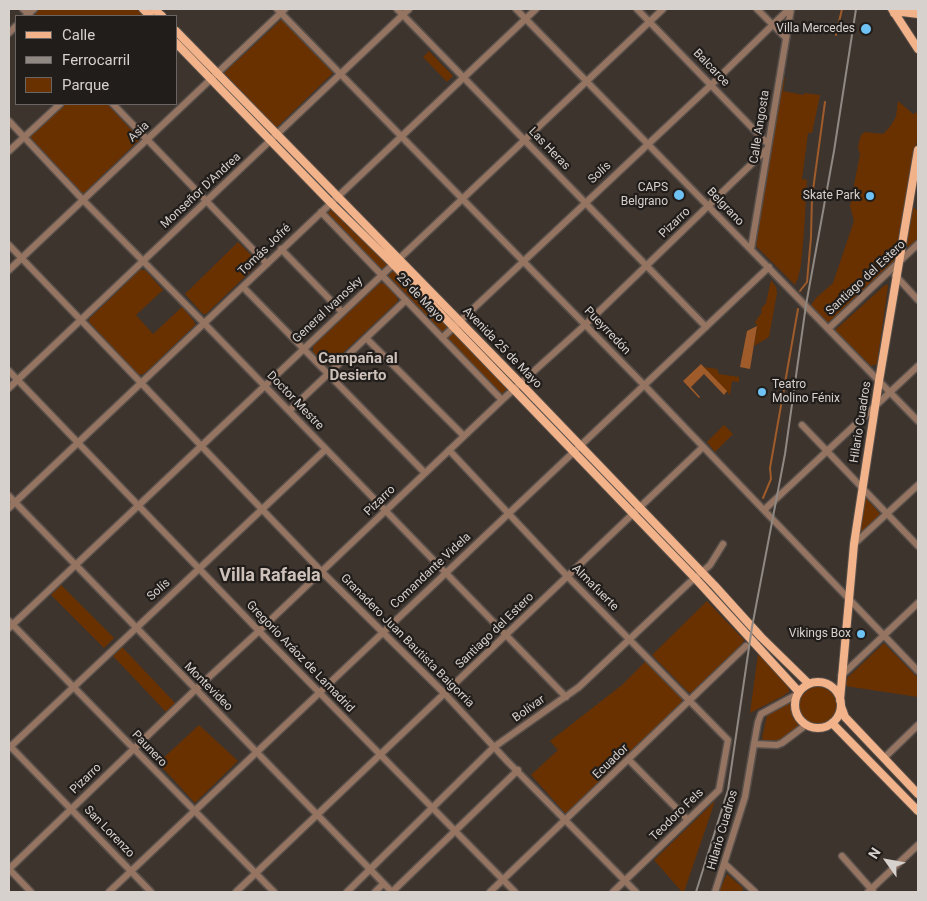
<!DOCTYPE html>
<html>
<head>
<meta charset="utf-8">
<style>
	body { margin:0 }
	#map { position:relative; width:927px; height:901px; overflow:hidden; background:#3d342e; font-family:Roboto,sans-serif }
	canvas { display:block }
	.frame { position:absolute; inset:0; border:10px solid #d7d1ce; pointer-events:none }
	.legend { position:absolute; left:15px; top:15px; width:162px; height:90px; box-sizing:border-box; background:#211d1a; border:1px solid #6a6562; margin:0; padding:6px 9px; list-style:none; font-size:15px; color:#d7d1ce }
	.legend li { display:flex; align-items:center; gap:10px; height:25px }
	.legend b { width:25px; border:1px solid #6a6562 }
	.north { position:absolute; left:862px; top:836px; width:50px; height:50px; -webkit-text-stroke:4px #211d1a; paint-order:stroke; rotate:302deg; font-size:14px; font-weight:700; line-height:20px; text-align:center; color:#d7d1ce }
	.north::after { content:''; display:block; margin:auto; width:18px; height:22px; background:#d7d1ce; clip-path:polygon(50% 0,100% 100%,50% 72%,0 100%) }
</style>
</head>
<body>
<div id="map">
<canvas width="927" height="901"></canvas>
<div class="frame"></div>
<ul class="legend">
<li><b style="height:6px;background:#f2b38a"></b>Calle</li>
<li><b style="height:6px;background:#8f8883"></b>Ferrocarril</li>
<li><b style="height:14px;background:#6a3100"></b>Parque</li>
</ul>
<div class="north">N</div>
</div>
<script>
const ctx = document.querySelector('canvas').getContext('2d');
ctx.lineJoin = 'round';
function fillPath(path, color) { ctx.fillStyle = color; ctx.fill(path, 'evenodd'); }
const shape = rows => new Path2D(rows.map(r => 'M' + r).join(''));
function strokePath(path, color, width, dash) { ctx.strokeStyle = color; ctx.lineWidth = width; ctx.lineCap = dash ? 'butt' : 'round'; ctx.setLineDash(dash || []); ctx.stroke(path); }
function drawText(font, color, halo, rows, align = 'center') {
  ctx.font = font + ' Roboto,sans-serif'; ctx.lineWidth = 4.5; ctx.setLineDash([]); ctx.textBaseline = 'middle'; ctx.strokeStyle = halo; ctx.fillStyle = color; for (const [text, x, y, turn = 0] of rows) {
    ctx.save(); ctx.translate(x, y); ctx.rotate((+turn || 0) * Math.PI / 180); ctx.textAlign = isNaN(turn) ? turn : align; if (halo) ctx.strokeText(text, 0, 0); ctx.fillText(text, 0, 0); ctx.restore();
  }
}
fillPath(shape([
	[39,9,137,9,144,16,37,16,34,13],
	[282,19,333,73,276,128,224,73],
	[429,51,453,76,447,82,423,57],
	[782,77,785,78,783,91,804,95,804,93,820,95,812,133,808,133,802,179,807,180,804,232,801,265,798,278,795,285,756,246],
	[898,101,913,114,918,112,918,135,897,260,828,323,811,305,816,298,833,283,854,221,850,206,860,154,858,148,859,142,861,135,865,132,883,134,889,128,896,117],
	[65,104,107,104,140,139,83,194,30,137],
	[913,207,918,211,918,238,909,247,907,247,906,245],
	[333,208,388,264,381,270,327,214],
	[238,242,259,263,206,314,203,314,185,294],
	[140,270,145,270,163,290,136,315,153,334,182,307,194,321,195,325,144,374,138,375,89,322,89,319],
	[394,270,448,326,442,333,387,277],
	[771,280,776,287,777,293,769,337,754,346,757,326,755,322,762,312,761,309,766,303],
	[380,283,385,284,398,297,397,302,330,365,324,364,313,352,313,346],
	[885,285,888,285,888,286,877,364,871,366,835,330],
	[454,331,508,387,502,394,447,338],
	[704,367,717,369,719,374,739,377,739,382,732,381,730,395],
	[724,425,733,434,715,452,707,442],
	[866,498,881,515,862,532,860,530,863,500],
	[61,585,114,638,104,648,51,595],
	[707,601,744,640,739,650,692,693,688,692,652,655],
	[884,643,918,678,918,697,845,686,845,680],
	[122,647,175,703,166,712,113,656],
	[758,654,787,684,789,690,789,692,781,697,750,713],
	[646,661,681,695,682,702,569,812,565,813,531,775,558,750,550,741,622,685],
	'799 706a19 19 0 1 1 38 0a19 19 0 1 1-38 0Z',
	[794,701,791,708,794,718,799,725,783,740,764,741,762,738,767,715],
	[199,725,238,761,195,803,158,763],
	[715,801,684,892,682,892,654,860],
	[727,874,743,888,742,892,719,892]
]), '#6a3100');
fillPath(shape([
	[757,326,750,369,740,367,747,331],
	[701,364,727,391,724,395,704,374,691,387,700,397,699,398,683,381]
]), '#9f5b2a');
strokePath(shape([
	[836,35,842,9],
	[800,291,807,282,811,237,812,197,825,102],
	[763,498,771,479,770,468,798,309]
]), '#9f5b2a', 2);
const minor = shape([
	[23,9,30,16],
	[277,9,644,385,918,671],
	[397,9,706,327],
	[516,9,918,421],
	[637,9,768,144],
	[757,9,786,38],
	[26,16,34,9],
	[9,33,16,26],
	[113,104,267,264],
	[9,121,83,200,199,318,566,697],
	[9,151,60,104],
	[321,212,502,400],
	[9,245,322,572,445,694,507,761,636,892],
	[281,249,342,312],
	[751,249,791,9],
	[9,270,285,9],
	[895,275,918,300],
	[243,287,425,473],
	[829,328,918,244],
	[366,338,464,436],
	[442,338,711,85,789,9],
	[9,371,259,631,515,892],
	[9,388,409,9],
	[289,411,406,300],
	[802,425,918,546],
	[449,450,568,577,728,740,719,790,613,892],
	[9,496,392,892],
	[9,508,536,9],
	[764,510,918,366],
	[854,544,918,485],
	[9,621,274,892],
	[9,628,663,9],
	[841,676,918,603],
	[798,694,761,714,758,722,754,744,777,745,782,743,806,725],
	[9,745,151,892],
	[9,748,326,449],
	[884,758,918,725],
	[629,760,688,820],
	[842,856,873,891],
	[725,864,755,892],
	[31,892,9,869,195,690,259,631,502,400,585,325,767,149],
	[109,892,769,267],
	[236,892,703,447],
	[347,892,494,747,579,687,689,583,702,572,710,565,723,544],
	[375,892,383,884],
	[392,892,518,770],
	[490,892,746,646],
	[715,892,745,797,754,744],
	[868,892,918,845]
]);
const major = shape([
	[143,9,150,16],
	[154,9,162,16],
	[892,9,918,49],
	[894,13,902,12,918,14],
	[176,31,521,384,715,586,761,637,809,684],
	[176,43,331,203,393,264,695,578,799,692],
	'795 705a23 23 0 1 1 46 0a23 23 0 1 1-46 0Z',
	[840,700,854,544,879,381,918,150],
	[841,706,845,717,918,794],
	[832,723,918,811]
]);
strokePath(minor, '#59504b', 9);
strokePath(major, '#59504b', 10);
strokePath(minor, '#957562', 6);
strokePath(major, '#f2b38a', 8);
strokePath(shape([
	[696,892,728,790,752,627,785,454,806,305,834,151,856,9]
]), '#8f8883', 2);
for (const [x, y, r, color] of [
	[866,29,6,"#6fc2f4"],
	[679,195,6,"#6fc2f4"],
	[870,196,5,"#6fc2f4"],
	[762,392,5,"#6fc2f4"],
	[861,634,5,"#6fc2f4"]
]) { const dot = new Path2D(); dot.arc(x, y, r, 0, 2 * Math.PI); ctx.fillStyle = color; ctx.fill(dot); strokePath(dot, '#211d1a', 2); }
drawText('12px', '#d7d1ce', '#211d1a', [
	["Villa Mercedes",855,29],
	["CAPS",668,188],
	["Belgrano",668,202],
	["Skate Park",860,196],
	["Teatro",772,385,"left"],
	["Molino Fénix",772,399,"left"],
	["Vikings Box",851,634]
], 'right');
drawText('12px', '#d7d1ce', '#211d1a', [
	["Balcarce",711,68,46],
	["Calle Angosta",760,127,-81],
	["Asia",139,132,-43],
	["Las Heras",549,149,46],
	["Solís",600,173,-43],
	["Monseñor D'Andrea",201,191,-43],
	["Belgrano",725,207,46],
	["Pizarro",675,223,-44],
	["Tomás Jofré",265,250,-44],
	["Santiago del Estero",866,278,-43],
	["25 de Mayo",420,298,46],
	["General Ivanosky",328,310,-43],
	["Pueyrredón",607,331,46],
	["Avenida 25 de Mayo",502,348,46],
	["Doctor Mestre",295,401,46],
	["Hilario Cuadros",861,422,-81],
	["Pizarro",380,501,-44],
	["Comandante Videla",431,571,-43],
	["Almafuerte",595,588,45],
	["Solís",159,590,-42],
	["Santiago del Estero",495,631,-44],
	["Granadero Juan Bautista Baigorria",407,641,45],
	["Gregorio Aráoz de Lamadrid",300,657,46],
	["Montevideo",208,687,45],
	["Bolívar",529,709,-35],
	["Paunero",149,749,46],
	["Ecuador",611,762,-44],
	["Pizarro",86,779,-44],
	["Teodoro Fels",677,815,-44],
	["Hilario Cuadros",723,830,-74],
	["San Lorenzo",109,832,46]
]);
drawText('bold 15px', '#cdc1ba', '#211d1a', [
	["Campaña al",358,359],
	["Desierto",358,376]
]);
drawText('bold 18px', '#cdc1ba', '#211d1a', [
	["Villa Rafaela",270,576]
]);
</script>
</body>
</html>
